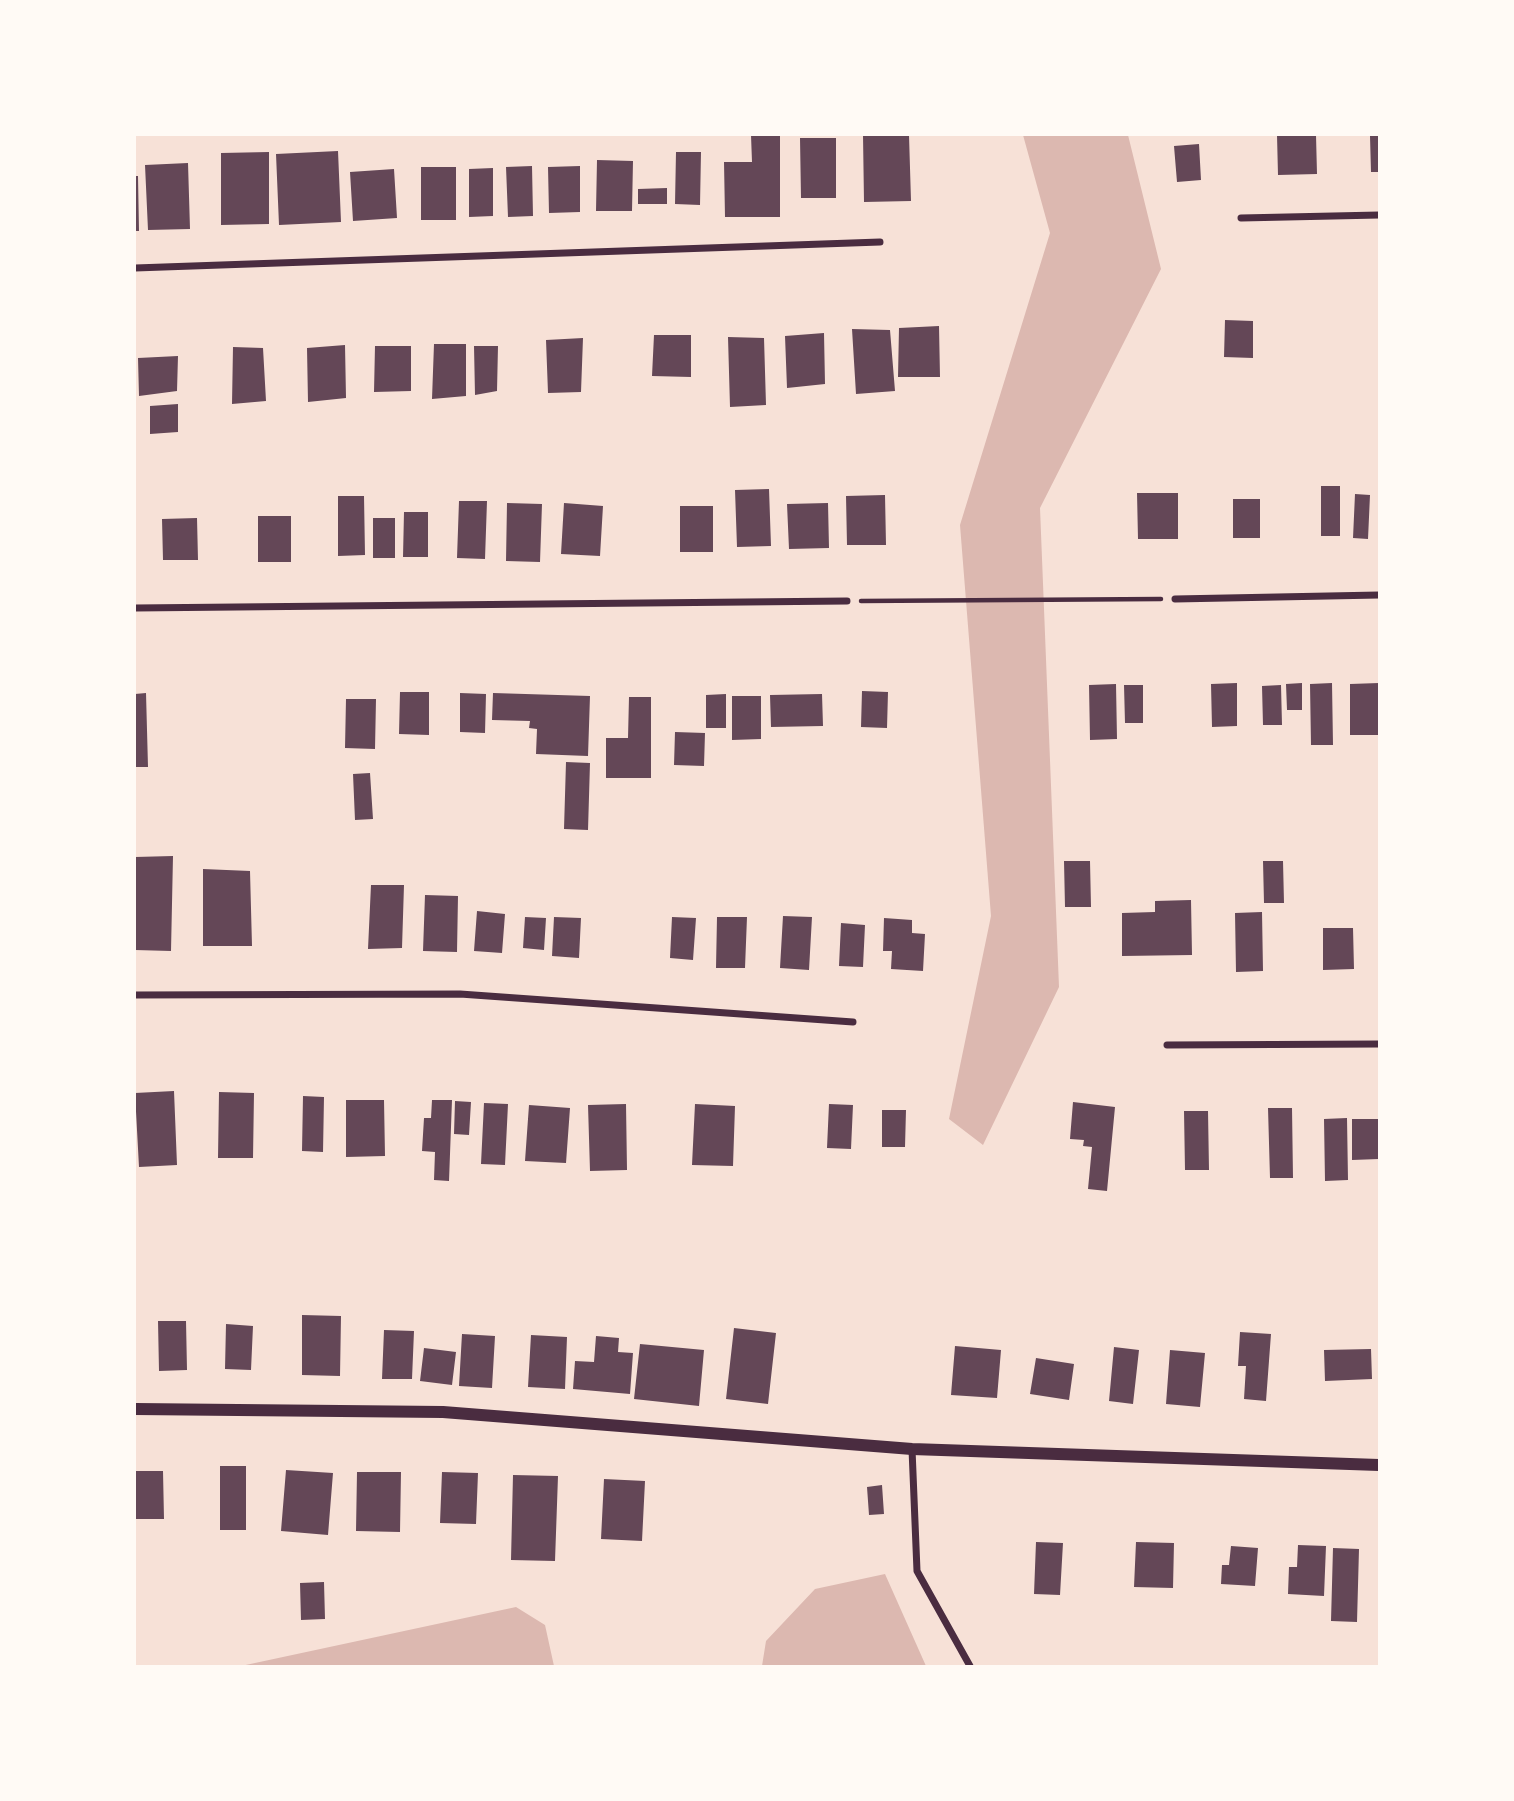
<!DOCTYPE html>
<html>
<head>
<meta charset="utf-8">
<style>
	body { margin:0 }
	#map { position:relative; width:1514px; height:1801px; overflow:hidden; background:#f7e1d7; font-family:"Fira Sans Condensed",sans-serif }
	canvas { display:block }
	.frame { position:absolute; inset:0; border:136px solid #fffaf5; pointer-events:none }
</style>
</head>
<body>
<div id="map">
<canvas width="1514" height="1801"></canvas>
<div class="frame"></div>
</div>
<script>
const ctx = document.querySelector('canvas').getContext('2d');
ctx.lineJoin = 'round';
function fillPath(path, color) { ctx.fillStyle = color; ctx.fill(path, 'evenodd'); }
const shape = rows => new Path2D(rows.map(r => 'M' + r).join(''));
function strokePath(path, color, width, dash) { ctx.strokeStyle = color; ctx.lineWidth = width; ctx.lineCap = dash ? 'butt' : 'round'; ctx.setLineDash(dash || []); ctx.stroke(path); }
fillPath(shape([
	[1023,135,1128,135,1161,269,1040,508,1059,987,983,1145,949,1119,991,916,960,525,1050,233],
	[885,1574,926,1666,762,1666,766,1641,815,1589],
	[516,1607,545,1625,554,1666,241,1666]
]), '#dcb8b0');
fillPath(shape([
	[751,135,780,135,780,217,725,217,724,162,752,162],
	[863,135,909,135,911,201,864,202],
	[1277,135,1316,135,1317,174,1278,175],
	[1379,135,1379,172,1371,172,1370,136],
	[800,138,836,138,836,198,801,198],
	[1199,144,1201,180,1177,182,1174,146],
	[338,151,341,222,279,225,276,154],
	[269,152,269,224,221,225,221,153],
	[676,152,701,152,700,205,675,204],
	[597,160,633,161,632,211,596,211],
	[188,163,190,229,148,230,145,165],
	[532,166,533,216,508,217,506,167],
	[580,166,580,212,549,213,548,167],
	[421,167,456,167,456,220,421,220],
	[493,168,493,216,469,217,469,169],
	[394,169,397,218,353,221,350,172],
	[135,176,138,176,139,231,135,231],
	[667,188,667,204,638,204,638,189],
	[1225,320,1253,321,1253,358,1224,357],
	[939,326,940,377,898,377,899,328],
	[852,329,890,330,895,391,856,394],
	[824,333,825,384,787,388,785,336],
	[654,335,691,335,691,377,652,376],
	[728,337,764,338,766,405,730,407],
	[583,338,581,392,548,393,546,340],
	[434,344,466,344,466,396,432,399],
	[345,345,346,398,308,402,307,348],
	[375,346,411,346,411,391,374,392],
	[474,346,498,346,497,391,475,395],
	[233,347,263,348,266,401,232,404],
	[178,356,177,391,139,396,138,358],
	[178,404,178,432,150,434,150,406],
	[1321,486,1340,486,1340,536,1321,536],
	[769,489,771,546,737,547,735,490],
	[1137,493,1178,493,1178,539,1138,539],
	[1355,494,1370,495,1368,539,1353,538],
	[885,495,886,545,847,545,846,496],
	[338,496,364,496,365,555,338,556],
	[1233,499,1260,499,1260,538,1233,538],
	[459,501,487,501,485,559,457,558],
	[507,503,542,504,540,562,506,561],
	[564,503,603,506,600,556,561,554],
	[828,503,829,548,789,549,787,504],
	[680,506,713,506,713,552,680,552],
	[404,512,428,512,428,557,403,557],
	[258,516,291,516,291,562,258,562],
	[197,518,198,560,163,560,162,519],
	[373,518,395,518,395,558,373,558],
	[1237,683,1237,726,1212,727,1211,684],
	[1302,683,1302,710,1287,710,1286,684],
	[1332,683,1333,745,1311,745,1310,684],
	[1379,683,1379,735,1350,735,1350,684],
	[1116,684,1117,739,1090,740,1089,685],
	[1124,685,1143,685,1143,723,1125,723],
	[1281,685,1282,725,1263,725,1262,686],
	[862,691,888,692,887,728,861,727],
	[400,692,429,692,429,735,399,734],
	[146,693,148,767,135,767,135,694],
	[460,693,486,694,485,733,460,732],
	[493,693,590,696,588,756,536,754,537,729,529,728,530,721,492,720],
	[726,694,726,728,706,728,706,695],
	[822,694,823,726,771,727,770,695],
	[732,696,761,696,761,739,732,740],
	[629,697,651,697,651,778,606,778,606,738,628,738],
	[346,699,376,699,375,749,345,748],
	[675,732,705,733,704,766,674,765],
	[566,762,590,763,588,830,564,829],
	[370,773,373,819,355,820,353,774],
	[173,856,171,951,135,950,135,857],
	[1064,861,1090,861,1091,907,1065,907],
	[1263,861,1283,861,1284,903,1264,903],
	[203,869,250,871,252,946,203,946],
	[371,885,404,885,402,948,368,949],
	[425,895,458,896,457,952,423,951],
	[1191,900,1192,955,1122,956,1122,913,1155,912,1155,901],
	[477,911,505,914,502,953,474,951],
	[1262,912,1263,971,1236,972,1235,913],
	[783,916,812,917,809,970,780,968],
	[525,917,546,918,544,950,523,948],
	[554,917,581,918,579,958,552,956],
	[672,917,696,918,693,960,670,958],
	[717,917,747,917,745,968,716,968],
	[884,918,912,920,912,933,925,934,923,971,891,969,892,951,883,951],
	[841,923,865,925,863,967,839,966],
	[1323,928,1353,928,1354,969,1323,970],
	[174,1091,177,1165,139,1167,135,1093],
	[219,1092,254,1093,253,1158,218,1158],
	[303,1096,324,1097,323,1152,302,1151],
	[346,1100,384,1100,385,1156,346,1157],
	[432,1100,452,1100,449,1181,434,1180,435,1152,422,1151,424,1118,431,1118],
	[455,1101,471,1102,469,1135,454,1134],
	[1073,1102,1115,1107,1107,1191,1088,1189,1092,1147,1083,1146,1084,1140,1070,1139],
	[484,1103,508,1104,505,1165,481,1164],
	[626,1104,627,1170,590,1171,588,1105],
	[695,1104,735,1106,733,1166,692,1165],
	[829,1104,853,1105,851,1149,827,1148],
	[529,1105,570,1108,566,1163,525,1161],
	[1268,1108,1292,1108,1293,1178,1270,1178],
	[882,1110,906,1110,905,1147,882,1147],
	[1184,1111,1208,1111,1209,1170,1185,1170],
	[1347,1118,1348,1180,1325,1181,1324,1119],
	[1352,1119,1379,1119,1379,1159,1352,1160],
	[302,1315,341,1316,340,1376,302,1375],
	[158,1321,186,1321,187,1370,159,1371],
	[226,1324,253,1326,251,1370,225,1369],
	[734,1328,776,1333,768,1404,726,1399],
	[384,1330,414,1331,412,1379,382,1379],
	[1240,1332,1271,1334,1266,1401,1244,1399,1246,1366,1238,1366],
	[462,1334,495,1336,492,1388,459,1386],
	[531,1335,567,1337,565,1389,528,1387],
	[596,1336,619,1338,618,1352,633,1353,630,1394,573,1389,575,1361,594,1362],
	[640,1344,704,1350,699,1406,634,1399],
	[955,1346,1001,1350,997,1398,951,1395],
	[1114,1347,1139,1350,1133,1404,1109,1401],
	[424,1348,456,1352,452,1385,420,1381],
	[1371,1349,1372,1379,1325,1381,1324,1350],
	[1170,1350,1205,1353,1200,1407,1166,1404],
	[1036,1358,1074,1364,1069,1400,1030,1394],
	[220,1466,246,1466,246,1530,220,1530],
	[286,1470,333,1473,328,1535,281,1531],
	[135,1471,163,1471,164,1519,135,1519],
	[357,1472,401,1472,400,1532,356,1531],
	[442,1472,478,1473,476,1524,440,1523],
	[513,1475,558,1476,555,1561,511,1560],
	[604,1479,645,1481,642,1541,601,1539],
	[882,1485,884,1514,869,1515,867,1487],
	[1036,1542,1063,1543,1060,1595,1034,1594],
	[1136,1542,1174,1543,1173,1588,1134,1587],
	[1298,1545,1326,1546,1324,1596,1288,1594,1289,1567,1297,1567],
	[1231,1546,1258,1548,1255,1586,1221,1584,1222,1565,1229,1565],
	[1333,1548,1359,1549,1357,1622,1331,1621],
	[324,1582,325,1619,301,1620,300,1583]
]), '#644757');
strokePath(shape([
	[861,601,1161,599]
]), '#4a2c40', 4.5);
strokePath(shape([
	[1241,218,1379,215],
	[135,268,880,242],
	[1175,599,1379,595],
	[135,608,847,601],
	[135,995,460,994,853,1022],
	[1167,1045,1379,1044],
	[912,1449,917,1571,970,1666]
]), '#4a2c40', 7);
strokePath(shape([
	[135,1409,443,1412,912,1449,1379,1465]
]), '#4a2c40', 12);
</script>
</body>
</html>
